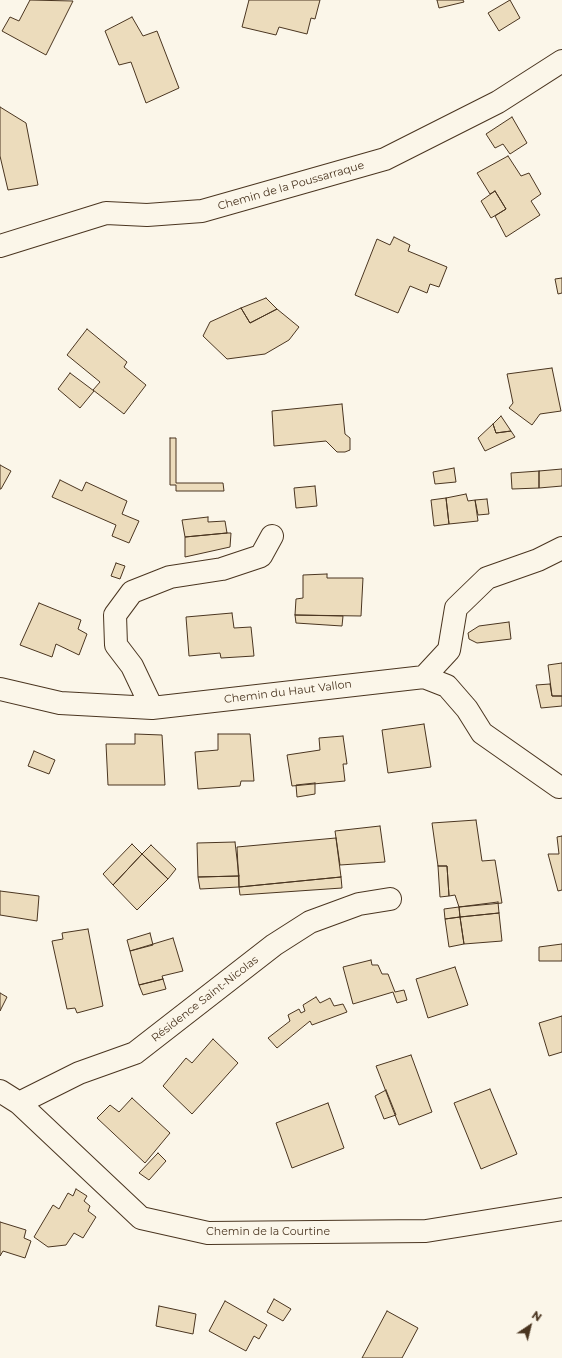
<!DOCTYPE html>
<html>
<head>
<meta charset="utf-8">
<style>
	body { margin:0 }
	#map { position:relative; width:562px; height:1358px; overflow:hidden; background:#fbf6e9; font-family:Montserrat,sans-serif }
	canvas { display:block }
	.north { position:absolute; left:510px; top:1306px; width:40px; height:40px; -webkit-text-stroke:3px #fbf6e9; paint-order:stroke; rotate:35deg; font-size:11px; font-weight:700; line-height:16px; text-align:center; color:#4a3520 }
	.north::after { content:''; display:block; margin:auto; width:14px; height:18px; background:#4a3520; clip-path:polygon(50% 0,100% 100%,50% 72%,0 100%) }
</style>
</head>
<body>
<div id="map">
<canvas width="562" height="1358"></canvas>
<div class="north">N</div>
</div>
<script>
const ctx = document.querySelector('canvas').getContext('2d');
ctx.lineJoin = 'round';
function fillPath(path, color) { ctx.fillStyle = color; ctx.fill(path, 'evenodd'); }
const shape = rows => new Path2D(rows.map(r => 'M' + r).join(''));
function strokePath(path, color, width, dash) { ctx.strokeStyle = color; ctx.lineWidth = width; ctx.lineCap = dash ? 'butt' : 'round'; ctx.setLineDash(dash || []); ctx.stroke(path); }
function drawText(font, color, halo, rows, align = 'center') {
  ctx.font = font + ' Montserrat,sans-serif'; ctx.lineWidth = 3; ctx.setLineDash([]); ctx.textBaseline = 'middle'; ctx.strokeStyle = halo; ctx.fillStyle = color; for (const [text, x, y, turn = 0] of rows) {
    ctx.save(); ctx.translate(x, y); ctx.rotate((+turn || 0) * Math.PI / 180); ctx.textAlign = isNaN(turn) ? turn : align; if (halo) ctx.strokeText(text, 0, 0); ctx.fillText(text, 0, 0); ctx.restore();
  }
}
const building = shape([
	[30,0,73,1,46,55,2,31,10,17,19,21,30,0],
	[249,0,320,0,315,19,311,18,307,34,279,27,276,35,242,27,249,0],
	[437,0,463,0,464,2,439,8,437,0],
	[510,0,520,18,499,31,488,13,510,0],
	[132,17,143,36,157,31,179,88,146,103,131,62,119,65,105,31,132,17],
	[0,107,26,123,38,185,8,190,0,156,0,107],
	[512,117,527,143,510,154,503,144,495,148,486,134,512,117],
	[508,156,521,176,529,173,541,194,531,201,540,215,506,237,495,216,506,209,495,191,490,194,477,173,508,156],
	[495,191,506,209,491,218,481,201,495,191],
	[394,237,410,245,408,251,447,267,439,287,430,284,427,293,410,286,398,313,355,295,377,239,390,245,394,237],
	[562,278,562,293,558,294,555,279,562,278],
	[266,298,277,309,250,323,241,308,266,298],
	[241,308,250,323,277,309,299,327,289,340,265,354,227,359,203,336,210,322,241,308],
	[87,329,127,362,124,367,146,385,124,414,93,390,100,382,67,355,87,329],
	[552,368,561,411,540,414,532,425,509,408,513,403,507,374,552,368],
	[70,373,94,391,80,408,58,389,70,373],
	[342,404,345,434,350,438,350,450,345,452,337,452,326,441,274,446,272,411,342,404],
	[501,416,511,431,496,433,493,424,501,416],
	[493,424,496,433,511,431,515,437,485,451,478,438,493,424],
	[170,438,176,438,176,483,223,483,224,491,176,491,176,485,170,485,170,438],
	[0,465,11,471,1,489,0,489,0,465],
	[454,468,456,482,435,484,433,472,454,468],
	[562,469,562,486,539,488,539,471,562,469],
	[539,471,539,488,512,489,511,473,539,471],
	[60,480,82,491,86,482,127,501,122,514,139,521,129,543,112,536,116,525,52,497,60,480],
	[315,486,317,506,296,508,294,488,315,486],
	[466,494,468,501,475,500,478,521,449,524,446,498,466,494],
	[446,498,449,524,434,526,431,500,446,498],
	[487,499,489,514,478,515,475,500,487,499],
	[208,517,208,522,225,521,227,533,185,537,182,520,208,517],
	[227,533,231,533,230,547,185,557,185,537,227,533],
	[116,563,125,566,120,579,111,576,116,563],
	[327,574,327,578,363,578,361,616,295,615,296,599,303,598,303,575,327,574],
	[39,603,81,620,78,629,87,634,79,655,56,644,52,657,20,645,39,603],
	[232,613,234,628,251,627,254,656,221,658,220,653,189,656,186,617,232,613],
	[295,615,343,616,342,626,296,623,295,615],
	[509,622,511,639,477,643,469,639,468,633,479,626,509,622],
	[562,663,562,696,552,696,548,665,562,663],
	[550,684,552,696,562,696,562,706,541,708,536,685,550,684],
	[424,724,431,767,388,773,382,730,424,724],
	[135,734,162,735,165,785,108,785,106,744,135,744,135,734],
	[218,734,250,734,254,781,241,781,240,786,198,789,195,752,218,750,218,734],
	[343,736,347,764,343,764,345,781,292,786,287,755,320,750,319,738,343,736],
	[34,751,55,760,49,774,28,766,34,751],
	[315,783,315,794,297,797,296,785,315,783],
	[476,820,482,861,495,860,502,903,459,907,455,895,449,896,447,866,438,866,432,823,476,820],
	[380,826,385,862,340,865,335,831,380,826],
	[562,836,562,890,558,891,548,854,559,854,557,837,562,836],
	[336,838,341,877,239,887,237,847,336,838],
	[235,842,239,876,198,877,197,843,235,842],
	[132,844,142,854,113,885,103,874,132,844],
	[151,845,176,869,168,879,142,854,151,845],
	[142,854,168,879,137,910,113,885,142,854],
	[438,866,447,866,449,896,440,897,438,866],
	[239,876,239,887,200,889,198,877,239,876],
	[341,877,342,888,240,895,239,887,341,877],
	[0,891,39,896,37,921,0,915,0,891],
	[498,902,499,913,460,917,459,907,498,902],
	[459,907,460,917,445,919,444,909,459,907],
	[499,913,502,941,464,944,460,917,499,913],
	[460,917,464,944,449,947,445,919,460,917],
	[88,929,103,1006,77,1013,75,1008,67,1009,52,941,63,939,62,933,88,929],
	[150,933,153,945,130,951,127,940,150,933],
	[173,938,183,971,162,976,163,979,139,985,130,951,173,938],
	[562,944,562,961,539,961,539,947,562,944],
	[371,960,372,965,378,965,382,974,388,974,395,992,404,990,407,1000,397,1003,393,992,353,1004,343,967,371,960],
	[455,967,468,1005,428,1018,416,979,455,967],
	[163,979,166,989,143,995,139,985,163,979],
	[0,993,7,997,0,1011,0,993],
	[316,997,320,1003,330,998,334,1006,343,1004,347,1012,312,1025,310,1021,277,1048,268,1038,290,1021,288,1015,299,1009,301,1013,305,1011,303,1005,316,997],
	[562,1016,562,1052,549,1056,539,1023,562,1016],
	[213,1039,238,1063,192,1114,163,1086,186,1058,192,1063,213,1039],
	[411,1055,432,1112,399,1125,376,1066,411,1055],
	[490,1089,517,1154,481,1169,454,1103,490,1089],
	[386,1090,396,1115,384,1119,375,1096,386,1090],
	[132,1098,170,1133,145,1163,97,1118,110,1105,119,1112,132,1098],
	[328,1103,344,1148,292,1168,276,1123,328,1103],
	[158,1153,166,1161,149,1180,139,1173,158,1153],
	[76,1189,87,1196,84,1201,90,1206,88,1211,96,1217,83,1238,74,1233,66,1245,48,1247,34,1237,53,1205,59,1209,68,1193,73,1196,76,1189],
	[0,1222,26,1230,24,1238,31,1241,25,1258,3,1251,0,1256,0,1222],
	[274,1299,291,1309,283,1321,267,1312,274,1299],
	[225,1301,267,1325,259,1339,254,1336,246,1351,209,1331,225,1301],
	[159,1306,196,1314,193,1334,156,1326,159,1306],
	[387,1311,418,1328,402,1358,362,1358,387,1311]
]);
fillPath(building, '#ecdcbc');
strokePath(building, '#4a3520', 1);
const minor = shape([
	[0,246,106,213,147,215,202,211,385,159,498,102,562,61],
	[424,677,447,686,467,709,482,733,559,787],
	[0,689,60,703,152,708,424,677,449,650,456,608,487,578,538,560,562,548],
	[152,708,132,666,116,645,115,615,132,592,170,577,222,569,261,556,272,536],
	[0,1091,19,1103,141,1218,208,1233,426,1231,562,1209],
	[19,1103,79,1073,135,1053,274,945,310,922,359,904,390,899]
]);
strokePath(minor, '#4a3520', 24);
strokePath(minor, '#fbf6e9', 22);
drawText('11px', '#4a3520', '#fbf6e9', [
	["Chemin de la Poussarraque",291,186,-16],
	["Chemin du Haut Vallon",288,692,-7],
	["Résidence Saint-Nicolas",205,999,-38],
	["Chemin de la Courtine",268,1232]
]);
</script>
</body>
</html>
